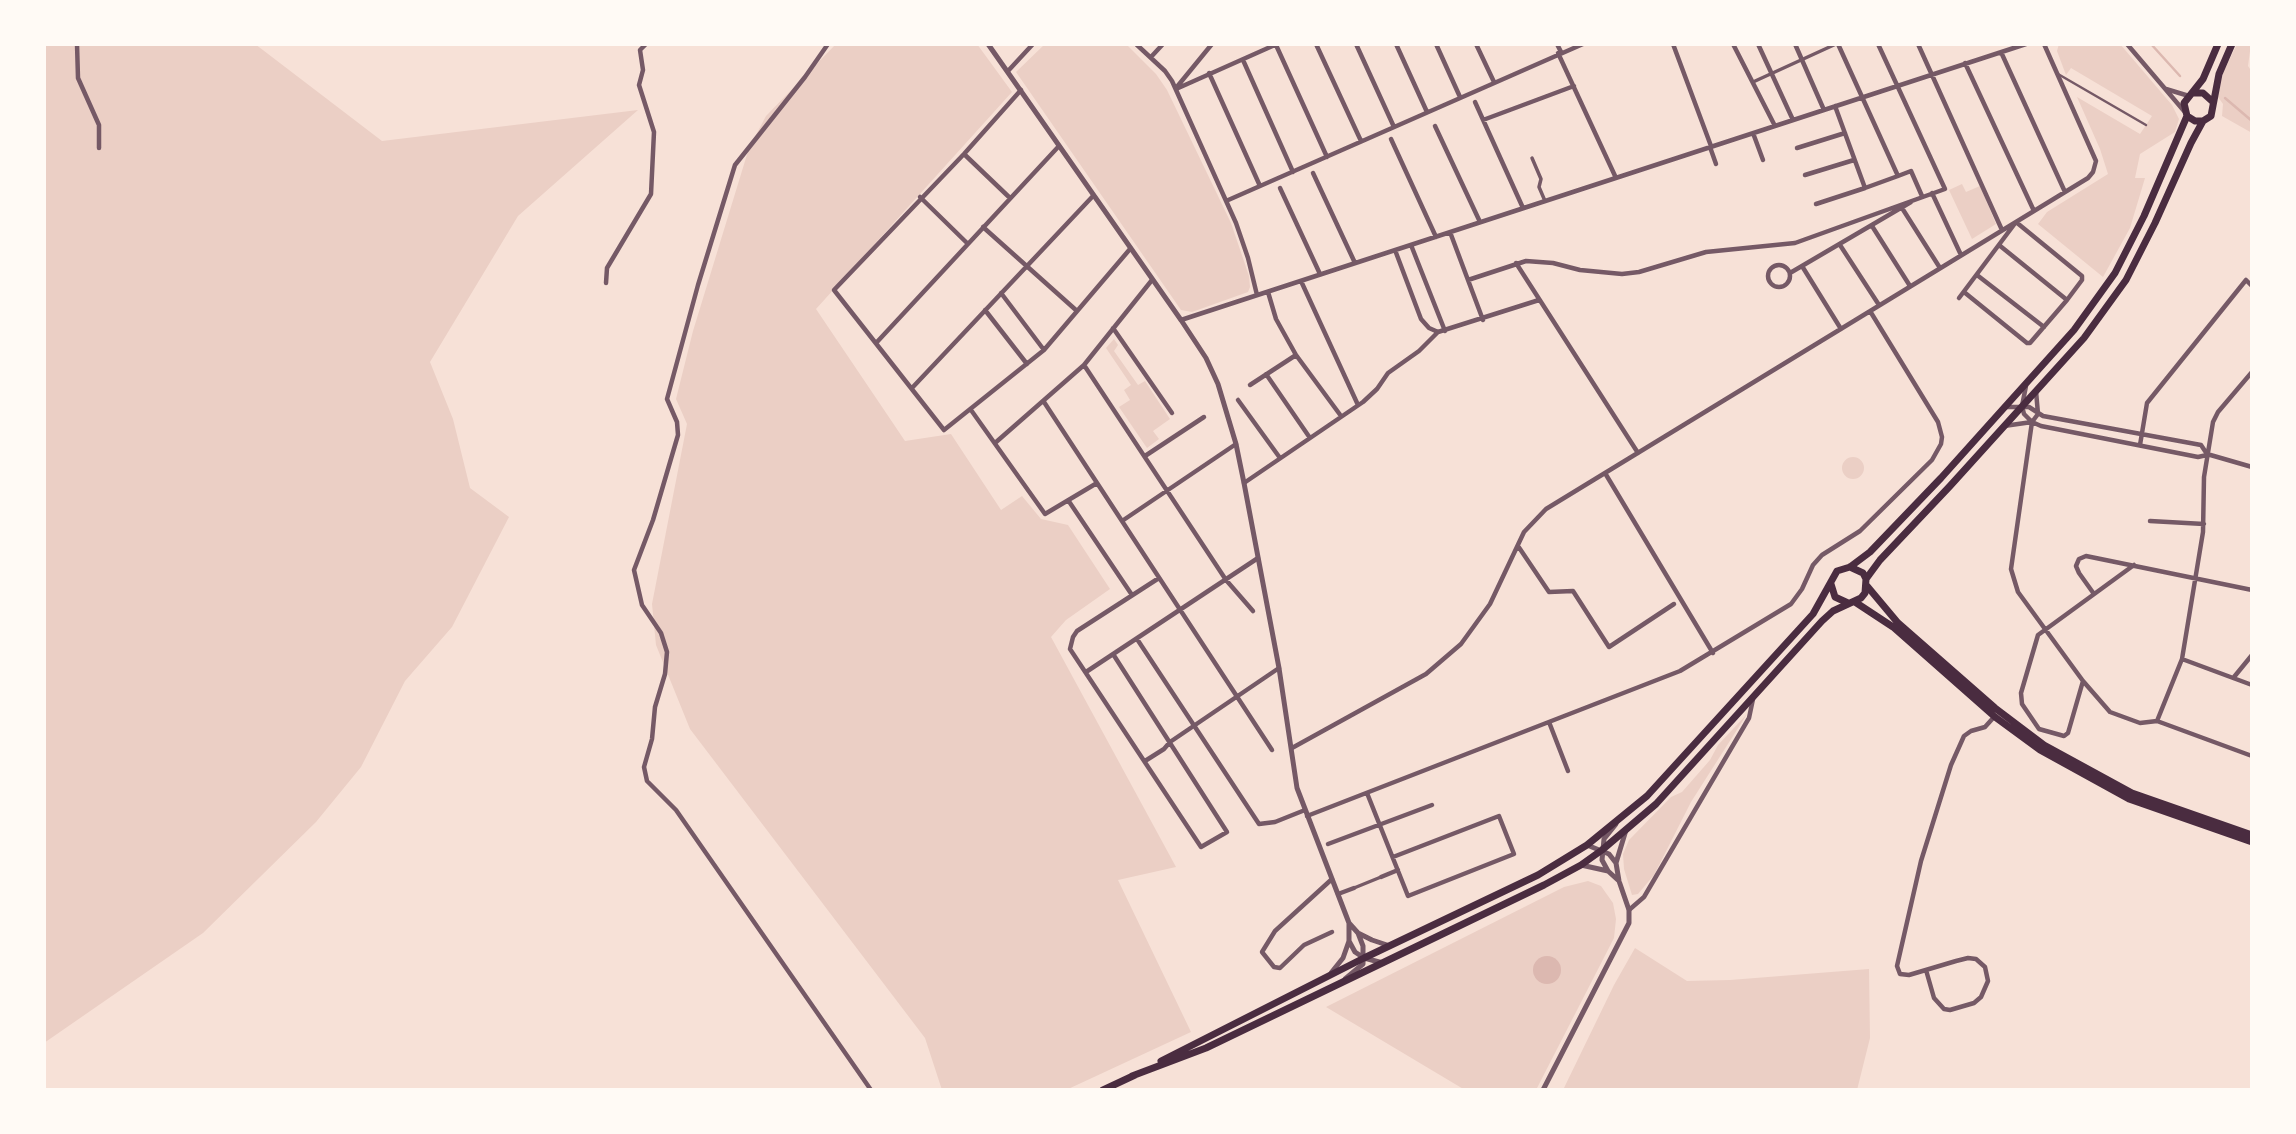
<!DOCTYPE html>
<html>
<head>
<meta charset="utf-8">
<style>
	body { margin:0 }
	#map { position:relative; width:2296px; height:1134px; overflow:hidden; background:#f7e1d7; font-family:Rubik,sans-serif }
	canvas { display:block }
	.frame { position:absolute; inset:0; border:46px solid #fffaf5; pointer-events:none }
</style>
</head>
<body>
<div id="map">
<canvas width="2296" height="1134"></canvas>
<div class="frame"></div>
</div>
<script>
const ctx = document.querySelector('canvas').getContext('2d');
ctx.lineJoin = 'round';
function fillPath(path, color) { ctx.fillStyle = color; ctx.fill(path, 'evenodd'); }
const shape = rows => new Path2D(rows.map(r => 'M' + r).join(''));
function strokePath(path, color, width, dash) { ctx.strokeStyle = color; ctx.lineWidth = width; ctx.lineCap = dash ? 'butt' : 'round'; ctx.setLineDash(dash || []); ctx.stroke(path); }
fillPath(shape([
	[44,44,255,44,382,141,638,110,518,216,430,362,453,419,470,488,509,517,452,627,405,681,361,767,316,822,203,933,44,1043],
	[836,44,977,44,1012,92,816,309,905,441,951,434,1001,510,1022,496,1041,519,1068,525,1110,589,1066,620,1051,637,1176,867,1118,880,1191,1032,1066,1090,942,1090,925,1038,690,729,656,645,652,604,687,424,676,399,693,331,749,148,766,116],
	[1045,44,1126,44,1156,74,1167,90,1231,223,1249,276,1250,287,1248,292,1192,312,1181,310,1016,72],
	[2059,44,2120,44,2172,105,2179,119,2175,132,2140,154,2135,178,2145,178,2130,228,2103,277,2038,224,2047,212,2108,174,2100,149,2077,97,2140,134,2152,116,2071,68,2066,75,2057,51],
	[2237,44,2251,44,2248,66,2252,72,2252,133,2222,116,2223,104,2218,97,2223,73],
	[1962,184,1966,192,1980,186,1996,224,1972,239,1949,190],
	[1114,339,1118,345,1114,351,1138,385,1145,381,1170,419,1153,431,1159,439,1147,448,1119,407,1130,400,1124,390,1131,385,1106,348],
	'1842 468a11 11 0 1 1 22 0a11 11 0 1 1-22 0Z',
	[1747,714,1691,802,1654,875,1638,894,1632,895,1624,869,1623,854,1629,840,1671,797,1682,792,1710,760,1718,745],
	[1588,881,1601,886,1613,903,1616,919,1614,938,1536,1090,1465,1090,1326,1007,1564,887],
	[1635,948,1687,981,1730,980,1869,969,1870,1038,1857,1090,1563,1090,1614,985]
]), '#ebcfc5');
fillPath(shape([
	'1533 970a14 14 0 1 1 28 0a14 14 0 1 1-28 0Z'
]), '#dcb8b0');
strokePath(shape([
	[2151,44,2180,76],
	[2225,98,2252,121]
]), '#dcb8b0', 2.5);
strokePath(shape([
	[2058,74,2146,125]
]), '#755966', 2.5);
strokePath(shape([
	[1753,82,1836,44],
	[1532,158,1541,179,1539,187,1545,201],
	[1354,888,1381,877]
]), '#755966', 3.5);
strokePath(shape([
	[77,44,78,78,99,125,99,148],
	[828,44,805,77,735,165,698,285,667,399,677,422,678,435,653,520,634,570,642,605,661,633,667,652,665,674,655,707,652,739,644,767,647,781,676,810,871,1090],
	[1136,44,1165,71,1172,81,1236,223,1248,258,1257,295],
	[1316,44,1361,141],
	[1356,44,1394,127],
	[1396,44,1427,112],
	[1436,44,1460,97],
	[1476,44,1494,82],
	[1557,44,1561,52],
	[1673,44,1711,146],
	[1733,44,1775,126],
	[1758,44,1793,120],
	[1795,44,1824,110],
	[1918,44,2002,230],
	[2127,44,2184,111],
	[1276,45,1327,157],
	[2001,52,2065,192],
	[1558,53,1616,178],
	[1151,57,1163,44],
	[1243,60,1293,172],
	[1965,63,2034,211],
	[1008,71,1033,44],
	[1209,73,1260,186],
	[1176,88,1212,44],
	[1176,89,1277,44],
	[2166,89,2189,96],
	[1021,90,964,154,834,290,944,430,1044,350,1130,249],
	[1475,102,1523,208],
	[1835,106,1865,188,1898,176,1838,44],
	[1483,120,1574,86],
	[1435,126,1480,222],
	[1753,133,1763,160],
	[1391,139,1436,237],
	[1710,147,1716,164],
	[1797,148,1845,133],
	[964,154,1010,198],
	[1313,173,1355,263],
	[1805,175,1854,160],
	[1898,176,1911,171,1922,196],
	[1280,188,1320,274],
	[1932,193,1961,255],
	[920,197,968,244],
	[1226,201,1583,44],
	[1816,204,1865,188],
	[1902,208,1940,268],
	[1872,226,1910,286],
	[983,227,1077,311],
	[1450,232,1483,320],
	[1411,245,1445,331],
	[1840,245,1879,305],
	[1999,245,2067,300],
	[1395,250,1421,319,1429,328,1438,332],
	[1516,263,1638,453],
	'1768 276a11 11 0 1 1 22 0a11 11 0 1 1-22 0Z',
	[1802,266,1841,329],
	[1790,273,1911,202],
	[1977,275,2044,327],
	[1468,280,1526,261,1553,263,1580,270,1622,274,1639,272,1706,252,1795,243,1945,189,1878,44],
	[1301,281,1358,405],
	[606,283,607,268,651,194,654,132,639,85,643,70,640,50,646,44],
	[1268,292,1276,319,1296,355,1341,416],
	[1001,293,1044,350],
	[1959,298,2016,222,2082,276,2082,280,2067,300,2030,343,2027,343,1964,292],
	[985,310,1027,364],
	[1181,320,2026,44],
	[1113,328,1172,413],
	[1438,332,1539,300],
	[877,342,1059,146],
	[1084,365,1226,580,1253,611],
	[1266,374,1310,438],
	[1250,385,1296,355],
	[2026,386,2022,406,2024,414,2032,422,2041,426,2198,457,2207,455],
	[912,388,1093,196],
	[1238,400,1280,458],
	[1044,402,1272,750],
	[2004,407,2029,407,2043,416,2201,445,2207,454,2252,467],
	[971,410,1045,514,1097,483],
	[2032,422,2011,569,2018,592,2083,681,2110,712,2140,723,2157,721,2252,756],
	[2004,426,2032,422,2038,414,2036,391],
	[995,443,1084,365,1152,280],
	[2140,445,2147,403,2246,280,2252,286],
	[1145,456,1204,417],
	[1605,473,1713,653],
	[1244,483,1363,402,1377,389,1388,373,1419,351,1438,332],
	[1068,500,1132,595],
	[1122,521,1236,444],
	[2150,521,2204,524],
	[1518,546,1549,592,1573,591,1609,647,1674,604],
	[2094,594,2079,573,2076,566,2079,559,2086,556,2252,590],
	[1137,639,1259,824,1275,822,1305,810],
	[1113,654,1227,832,1201,847,1070,649,1073,637,1077,631,1159,578],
	[2182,659,2252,685],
	[1086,672,1258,558],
	[2234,677,2252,655],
	[2083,681,2068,733,2064,736,2039,729,2022,704,2021,693,2038,635,2134,565],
	[2157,721,2182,659,2203,532,2204,477,2213,422,2218,412,2252,372],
	[1549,722,1568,771],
	[1292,748,1426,674,1461,644,1490,604,1524,532,1546,509,2088,178,2093,172,2096,161,2044,44],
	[1145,761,1164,749,1170,742,1279,668],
	[1367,793,1408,896,1514,854,1499,816,1393,857],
	[1307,816,1680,671,1791,604,1802,589,1813,565,1822,555,1860,531,1932,460,1941,444,1942,437,1938,422,1870,311],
	[1328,844,1432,805],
	[1381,877,1398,870],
	[1332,879,1275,931,1262,952,1274,967,1280,968,1304,945,1332,932],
	[1338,894,1354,888],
	[1629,910,1644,897,1749,718,1753,699],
	[1926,970,1934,998,1944,1009,1950,1010,1974,1003,1981,997,1988,981,1985,967,1976,959,1968,958,1956,961,1909,975,1900,974,1897,966,1921,861,1951,765,1964,736,1971,731,1985,727,1994,717]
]), '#755966', 4.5);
strokePath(shape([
	[988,44,1181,320,1206,358,1218,384,1236,444,1244,483,1279,668,1297,788,1349,923,1349,941,1343,958,1331,973],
	[1616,824,1604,839,1602,860,1608,871,1619,881],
	[1616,863,1626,830],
	[1581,865,1608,871],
	[1349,923,1358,933,1372,940,1390,946],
	[1349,941,1355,952,1364,958,1383,963],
	[1345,979,1363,964,1363,946,1358,933],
	[1543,1090,1629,923,1629,910,1619,881,1616,863,1609,854,1587,845]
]), '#755966', 5);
strokePath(shape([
	[2194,93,2203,93,2213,102],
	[2203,121,2195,121,2187,116,2184,103,2203,79,2218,44],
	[1850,567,1863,573,1866,579],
	[1831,584,1835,597,1848,603],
	[1867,586,1898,623,1995,708,2044,745,2132,793,2252,835],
	[1855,602,1893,627,1995,717,2040,750,2129,799,2252,842],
	[1161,1061,1364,958,1538,875,1587,845,1647,796,1813,614,1837,571,1850,567,1870,552,1941,478,2074,330,2115,273,2144,216,2187,116],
	[1132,1076,1206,1048,1544,885,1581,865,1602,850,1656,804,1822,621,1833,611,1861,598,1865,593,1866,579,1880,560,1950,486,2084,338,2126,280,2155,223,2191,143,2203,121,2211,116,2219,74,2232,44],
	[1103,1090,1135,1075]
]), '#4a2c40', 7);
</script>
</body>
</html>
